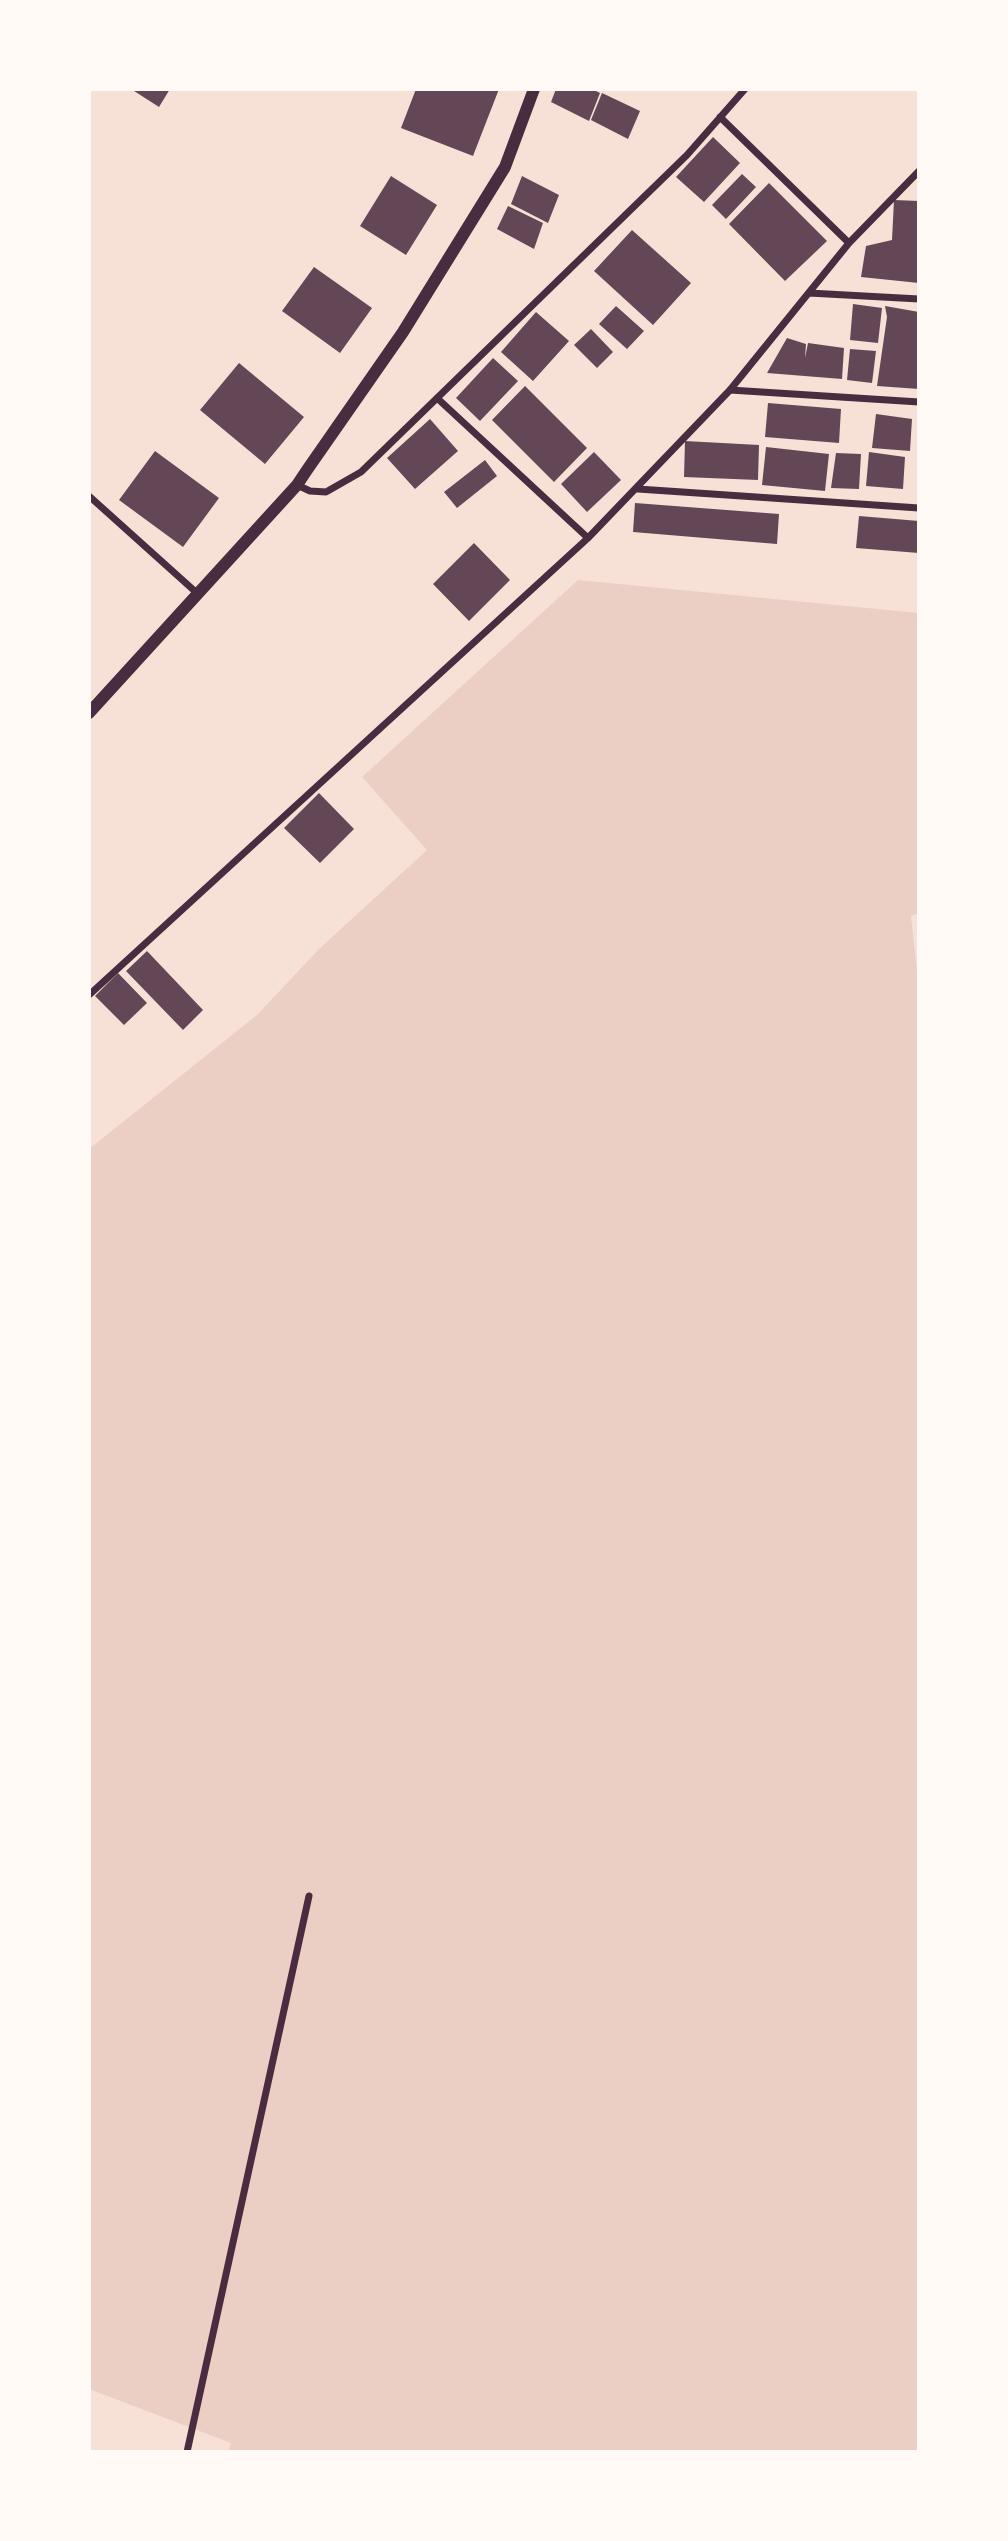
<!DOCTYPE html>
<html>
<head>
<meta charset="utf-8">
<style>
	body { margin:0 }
	#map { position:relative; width:1008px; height:2541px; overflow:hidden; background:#f7e1d7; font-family:Overpass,sans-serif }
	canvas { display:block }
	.frame { position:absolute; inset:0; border:91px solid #fffaf5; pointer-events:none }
</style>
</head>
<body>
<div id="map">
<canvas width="1008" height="2541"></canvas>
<div class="frame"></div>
</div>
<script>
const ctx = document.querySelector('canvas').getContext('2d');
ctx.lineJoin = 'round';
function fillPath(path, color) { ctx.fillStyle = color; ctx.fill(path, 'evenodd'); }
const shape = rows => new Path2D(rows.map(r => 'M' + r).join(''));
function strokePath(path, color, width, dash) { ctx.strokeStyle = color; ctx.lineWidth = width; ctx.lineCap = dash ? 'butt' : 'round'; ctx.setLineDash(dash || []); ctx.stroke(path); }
fillPath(shape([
	[578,580,919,613,919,913,911,916,919,989,919,2452,228,2452,231,2443,89,2389,89,1149,257,1015,319,949,427,850,362,777]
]), '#ebcfc5');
fillPath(shape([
	[131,89,170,89,159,107],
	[416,89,499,89,473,156,401,128],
	[556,89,592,89,600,93,589,121,551,102],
	[602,93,640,111,628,139,591,120],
	[713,137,740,163,704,202,676,177],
	[742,174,756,187,726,219,712,205],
	[391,176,437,205,406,255,360,226],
	[522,176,559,195,548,223,511,204],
	[769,183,827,241,785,281,729,224],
	[894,200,919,201,919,283,861,277,866,246,892,240],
	[508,206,543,223,534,249,497,229],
	[632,230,691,283,653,325,594,271],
	[314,267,372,308,340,353,282,311],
	[853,304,882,308,878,343,850,340],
	[616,306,644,331,627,349,599,324],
	[885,306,919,312,919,389,877,386,887,317],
	[536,312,569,341,533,381,501,352],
	[591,329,613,352,597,368,574,345],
	[787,338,806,344,805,358,808,343,844,348,842,379,767,373],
	[850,349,876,351,872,383,847,380],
	[493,358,518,381,480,421,456,398],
	[239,363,304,417,265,464,200,410],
	[525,386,587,448,554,482,492,420],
	[768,403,841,409,839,443,765,437],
	[876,414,912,419,910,451,872,448],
	[430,419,458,451,415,489,387,458],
	[685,441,759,445,758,480,684,477],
	[766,447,829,454,825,491,762,485],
	[155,451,219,498,183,547,119,500],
	[594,452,621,480,587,512,561,484],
	[869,452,905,457,903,489,866,486],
	[836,453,861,454,859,489,831,488],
	[485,460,497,476,457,508,444,492],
	[635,503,779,514,777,544,633,532],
	[859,516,919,521,919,553,856,548],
	[474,543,510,580,469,621,433,584],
	[319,793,354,829,320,863,284,828],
	[147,951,203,1010,183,1030,126,971],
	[118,973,147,1003,124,1025,95,996]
]), '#644757');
strokePath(shape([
	[720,117,849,243],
	[809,293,919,299],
	[730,390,919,402],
	[437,398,588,538,730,390,849,243,919,171],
	[297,485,310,491,326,492,361,472,687,155,745,89],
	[638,489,919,508],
	[89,496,198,594],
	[89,995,588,538],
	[187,2452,309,1896]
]), '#4a2c40', 7);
strokePath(shape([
	[89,713,297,485,307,470,403,332,505,167,534,89]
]), '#4a2c40', 12);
</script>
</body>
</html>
